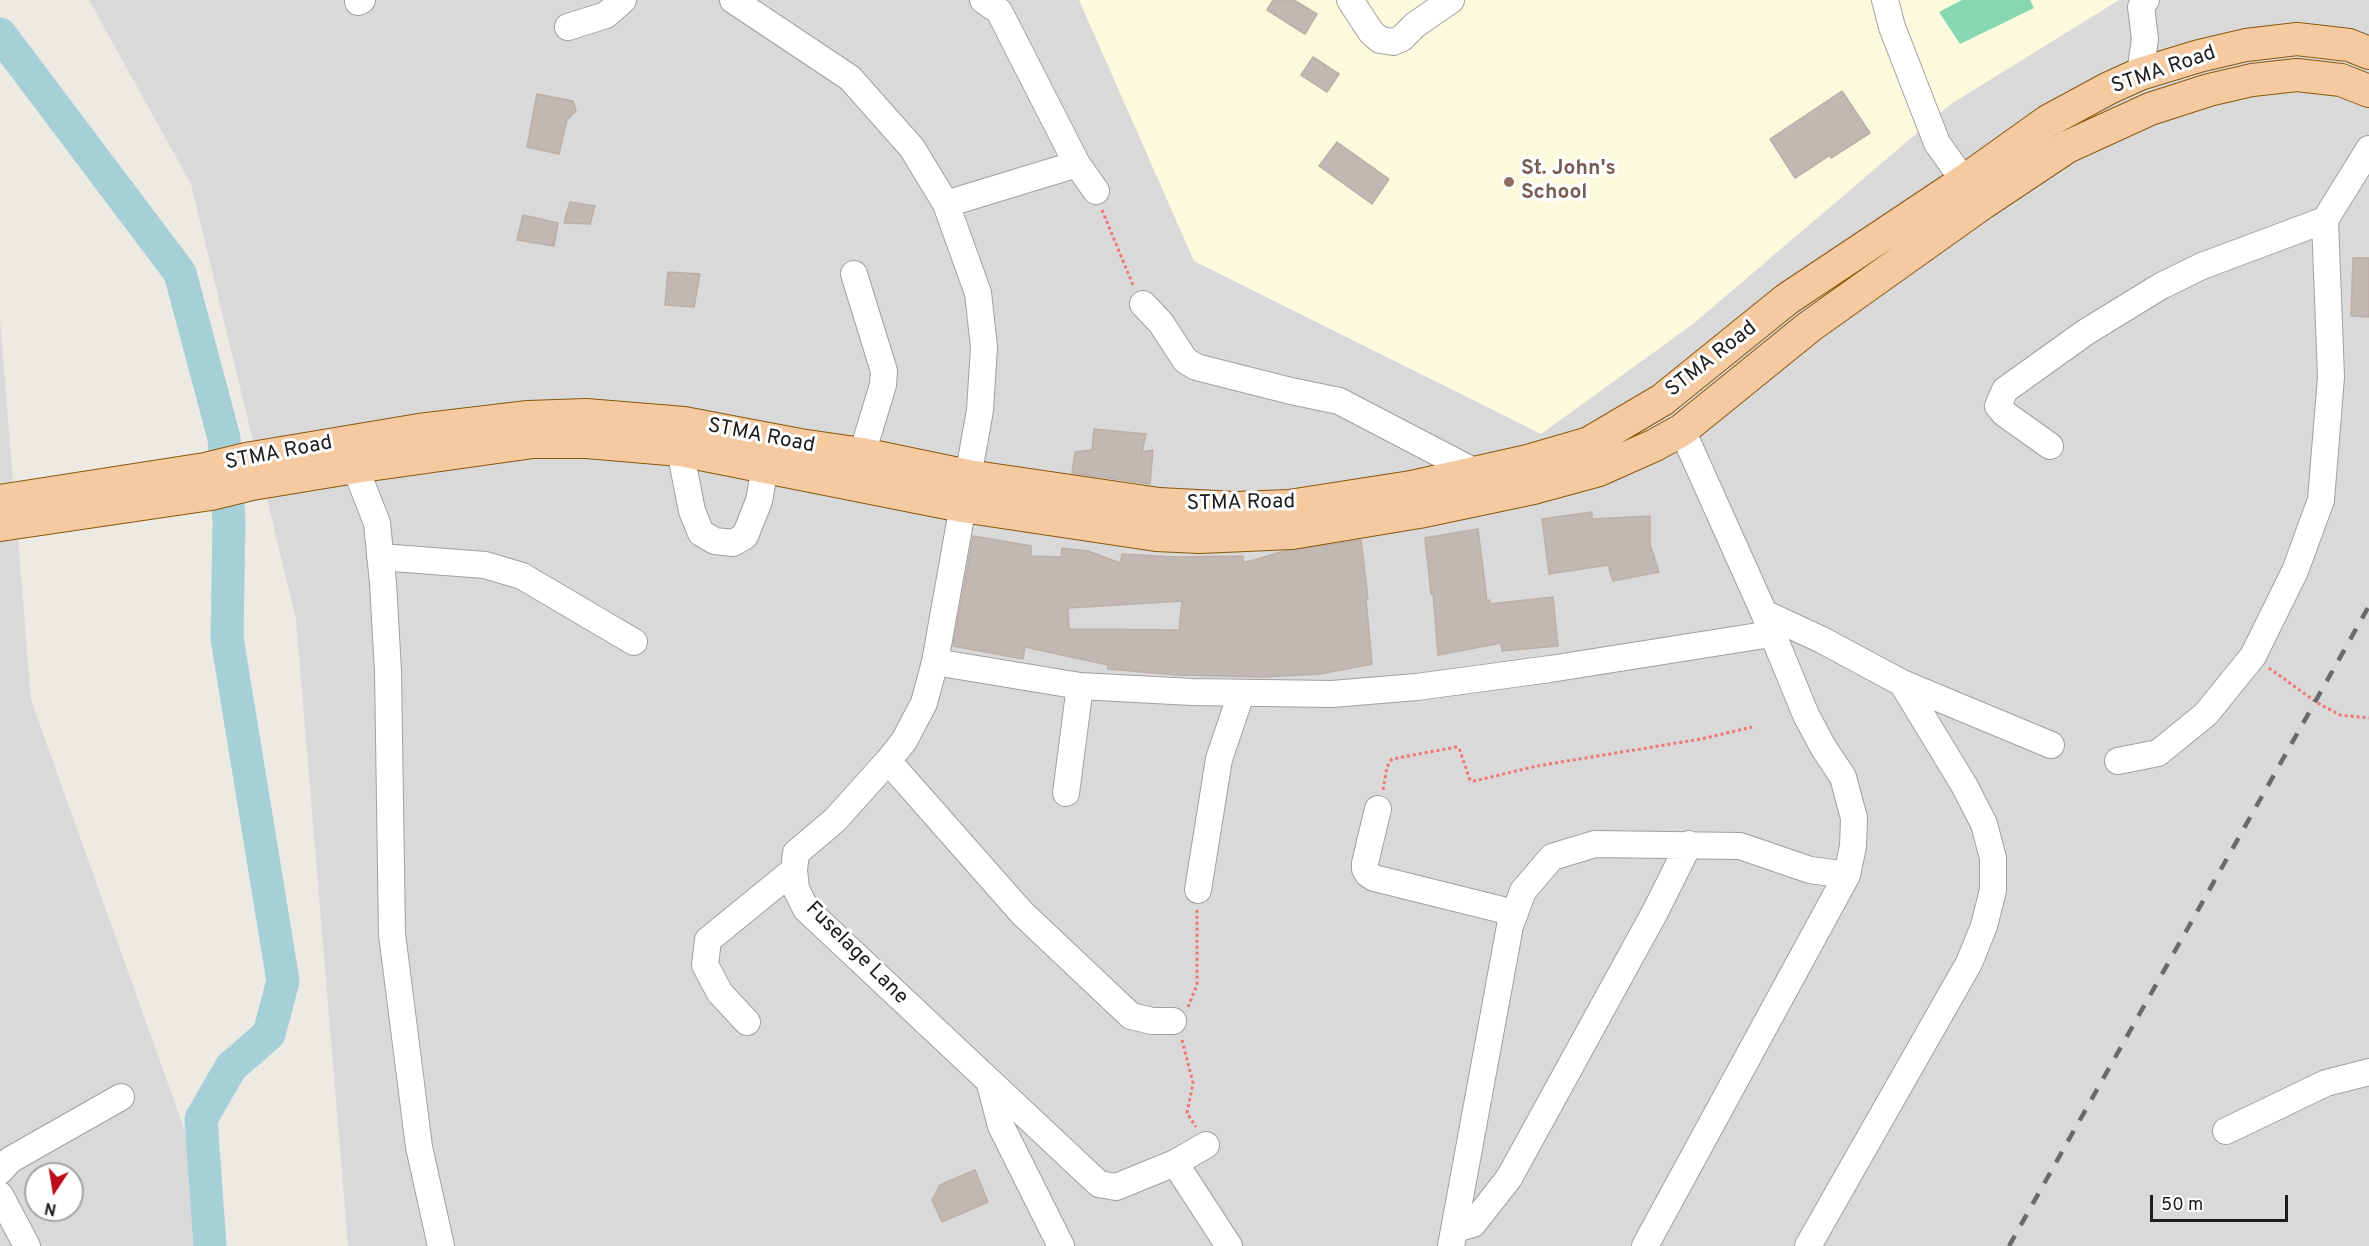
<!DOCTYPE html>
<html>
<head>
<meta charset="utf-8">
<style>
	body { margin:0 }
	#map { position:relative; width:2369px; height:1246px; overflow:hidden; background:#ede9e3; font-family:Overpass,sans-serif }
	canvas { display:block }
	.north { position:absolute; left:24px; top:1162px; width:60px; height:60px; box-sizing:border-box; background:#fff; border:2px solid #a4a4a4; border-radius:50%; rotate:192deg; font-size:16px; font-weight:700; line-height:24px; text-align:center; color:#1c1c1c }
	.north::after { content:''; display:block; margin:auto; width:21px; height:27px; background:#ba0e1a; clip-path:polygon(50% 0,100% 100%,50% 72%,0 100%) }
	.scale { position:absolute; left:2150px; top:1195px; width:138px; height:27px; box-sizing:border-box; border:3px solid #1c1c1c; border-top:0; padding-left:8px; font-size:18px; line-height:21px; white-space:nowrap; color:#1c1c1c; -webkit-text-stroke:4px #fff; paint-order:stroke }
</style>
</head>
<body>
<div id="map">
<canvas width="2369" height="1246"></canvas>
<div class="north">N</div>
<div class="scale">50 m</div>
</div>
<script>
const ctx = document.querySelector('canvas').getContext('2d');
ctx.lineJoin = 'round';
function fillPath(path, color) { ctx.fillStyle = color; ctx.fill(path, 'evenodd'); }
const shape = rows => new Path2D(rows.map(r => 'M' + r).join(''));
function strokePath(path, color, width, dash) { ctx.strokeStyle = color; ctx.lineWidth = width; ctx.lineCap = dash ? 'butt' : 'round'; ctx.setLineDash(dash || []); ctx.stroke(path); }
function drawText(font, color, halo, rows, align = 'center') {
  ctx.font = font + ' Overpass,sans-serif'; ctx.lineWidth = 6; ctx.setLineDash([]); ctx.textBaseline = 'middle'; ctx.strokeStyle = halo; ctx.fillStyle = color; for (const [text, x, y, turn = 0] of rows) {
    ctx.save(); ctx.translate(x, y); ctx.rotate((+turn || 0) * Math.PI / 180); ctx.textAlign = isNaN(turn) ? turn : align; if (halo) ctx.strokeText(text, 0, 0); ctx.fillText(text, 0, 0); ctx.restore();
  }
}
fillPath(shape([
	[89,0,2369,0,2369,1246,348,1246,296,619,191,184],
	[0,320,31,700,226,1246,0,1246],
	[36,1174,72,1174,72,1210,36,1210]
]), '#dad9da');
fillPath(shape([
	[1079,0,2119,0,1951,104,1693,324,1541,434,1194,261]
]), '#fcfadd');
fillPath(shape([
	[1962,0,2030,0,2034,8,1960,44,1939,12]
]), '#86d7b2');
strokePath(shape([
	[0,34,180,273,224,438,229,522,227,638,283,981,269,1034,231,1067,201,1119,210,1246]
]), '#a6d0d8', 33);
const building = shape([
	[1273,0,1294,0,1317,14,1305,34,1267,10,1273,0],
	[1313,57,1339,74,1327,92,1301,75,1313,57],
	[1842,91,1870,133,1831,158,1830,155,1795,178,1770,139,1842,91],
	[537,94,573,101,576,111,567,120,559,154,527,147,537,94],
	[1337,142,1389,179,1372,204,1319,166,1337,142],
	[570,202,595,206,590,224,564,223,570,202],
	[523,215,558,223,554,246,517,240,523,215],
	[2353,258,2369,258,2369,317,2351,316,2353,258],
	[668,272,700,274,694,307,665,305,668,272],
	[1094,429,1146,434,1142,452,1153,450,1150,484,1072,473,1075,452,1092,450,1094,429],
	[1592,512,1592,519,1650,516,1650,544,1659,572,1613,581,1608,565,1549,574,1542,519,1592,512],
	[1478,529,1487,601,1490,600,1490,604,1553,597,1558,646,1502,651,1501,643,1438,655,1433,593,1431,594,1425,538,1478,529],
	[973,536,1031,546,1031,556,1061,557,1062,548,1088,551,1120,563,1122,554,1175,557,1243,556,1243,563,1285,551,1361,540,1368,599,1366,599,1372,664,1320,674,1263,677,1177,675,1108,669,1108,665,1025,647,1023,659,953,646,973,536],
	[1182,601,1179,630,1069,629,1068,608,1182,601],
	[975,1170,988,1202,942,1222,932,1200,940,1185,975,1170]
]);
fillPath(building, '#c1b8b3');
strokePath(building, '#bdafa6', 1.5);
const minor = shape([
	[733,0,850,78,912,148,946,204,978,293,984,347,980,410,935,662,924,703,904,741,888,761,835,820,796,853,794,870,796,889,806,909,1099,1184,1116,1187,1175,1163,1206,1145],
	[983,0,999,11,1077,164],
	[1350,0,1371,32,1380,40,1393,42,1402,38,1415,25,1451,0],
	[1885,0,1892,27,1937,143,1964,181],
	[358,2,362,0],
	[568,27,606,15,623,0],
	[2140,74,2145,39,2141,7,2146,0],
	[946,204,1077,164,1096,191],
	[854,274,884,371,883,385,862,454],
	[1143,304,1161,323,1185,360,1196,367,1291,391,1339,401,1475,472],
	[2050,446,2005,414,1998,406,2005,390,2086,332,2161,286,2202,266,2325,220],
	[680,450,692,511,701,533,715,541,733,543,745,536,759,501,765,467],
	[355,467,377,523,383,583,388,671,392,934,419,1147,441,1246],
	[380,557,485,565,522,576,634,642],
	[1764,613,1822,640,1902,683,2051,745],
	[935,662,1080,686,1192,692,1332,694,1417,687,1550,669,1771,634],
	[888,761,1022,913,1131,1016,1152,1021,1173,1021],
	[2118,761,2158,753,2206,714,2253,656,2295,571,2321,500,2331,377,2325,220,2369,149],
	[1066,793,1080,686],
	[1378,809,1365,863,1365,869,1368,874,1374,878,1515,913],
	[1198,890,1219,759,1241,694],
	[747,1022,720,993,705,965,708,940,794,870],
	[990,1084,1001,1126,1061,1246],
	[2226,1131,2326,1083,2369,1072],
	[1175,1163,1229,1246],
	[0,1171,10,1160,121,1097],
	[0,1195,27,1246],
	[1455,1229,1473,1224,1509,1178,1655,912,1689,844],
	[1451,1246,1510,926,1523,891,1552,857,1595,844,1740,846,1810,870,1847,875],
	[1645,1246,1847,875,1853,846,1854,818,1843,777,1823,747,1806,715,1764,613,1682,430],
	[1808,1246,1969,963,1984,926,1993,890,1993,858,1984,824,1964,785,1902,683]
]);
const major = shape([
	[0,501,205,469,246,459,419,430,528,417,586,415,684,423,800,445,862,454,968,476,1159,504,1235,508,1289,506,1411,487,1527,461,1589,443,1662,400,1787,299,1964,181,2048,121,2109,88,2140,74,2199,56,2246,45,2297,39,2349,45,2369,53],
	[0,525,211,494,252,484,355,467,533,442,587,442,680,450,962,506,1156,535,1200,537,1292,533,1419,512,1533,488,1599,470,1655,445,1682,430,1809,327,1983,203,2067,147,2150,109,2209,90,2252,80,2297,75,2341,80,2369,91]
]);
strokePath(minor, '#a0a0a0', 28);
strokePath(major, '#8a570b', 34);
strokePath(shape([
	[1102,210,1133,285],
	[2269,668,2316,702,2340,715,2369,718],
	[1383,790,1387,767,1392,759,1456,747,1459,748,1470,780,1474,781,1537,766,1701,739,1752,727],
	[1188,1007,1197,985,1197,910],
	[1182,1040,1193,1083,1187,1113,1196,1127]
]), '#ef7672', 3, [3, 3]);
strokePath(minor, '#fff', 26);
strokePath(major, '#f5caa0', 32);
strokePath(shape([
	[2009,1246,2369,606]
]), '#6a6a6a', 4.5, [12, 12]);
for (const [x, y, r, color] of [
	[1509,182,6,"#8d6e63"]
]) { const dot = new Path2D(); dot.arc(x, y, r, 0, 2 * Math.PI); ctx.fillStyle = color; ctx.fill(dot); strokePath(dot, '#fff', 2); }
drawText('21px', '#1c1c1c', '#fff', [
	["STMA Road",2164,71,-19],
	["STMA Road",1712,360,-38],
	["STMA Road",761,437,11],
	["STMA Road",279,454,-11],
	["STMA Road",1241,504,-1],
	["Fuselage Lane",856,954,45]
]);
drawText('bold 21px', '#785e54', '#fff', [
	["St. John's",1521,170],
	["School",1521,194]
], 'left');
</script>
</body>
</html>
